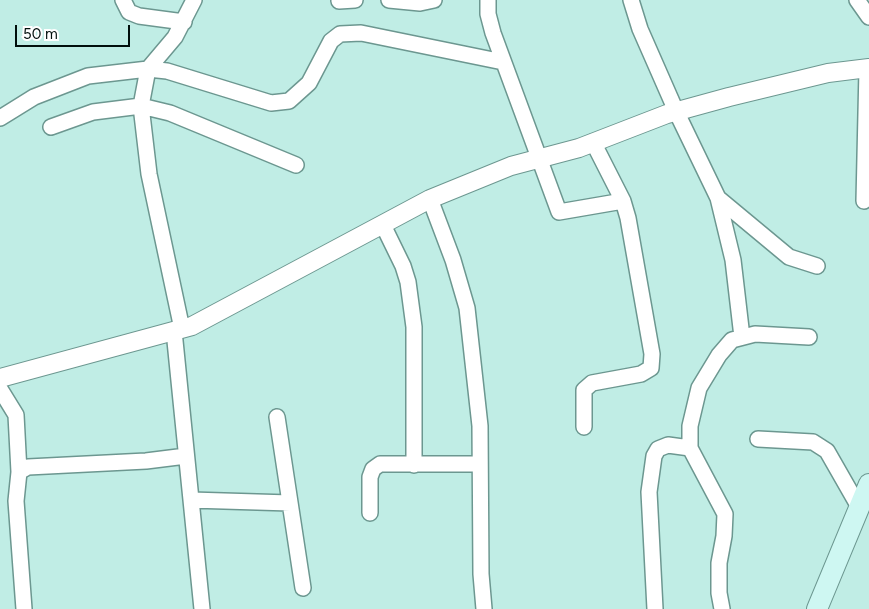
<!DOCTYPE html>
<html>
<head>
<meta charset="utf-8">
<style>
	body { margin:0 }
	#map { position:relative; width:869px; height:609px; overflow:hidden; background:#c0ede5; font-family:Figtree,sans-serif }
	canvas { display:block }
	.scale { position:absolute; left:15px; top:25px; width:115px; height:22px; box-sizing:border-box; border:2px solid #010f0c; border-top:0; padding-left:6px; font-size:15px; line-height:18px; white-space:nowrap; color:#010f0c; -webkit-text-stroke:4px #fff; paint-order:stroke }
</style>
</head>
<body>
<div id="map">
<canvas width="869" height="609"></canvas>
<div class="scale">50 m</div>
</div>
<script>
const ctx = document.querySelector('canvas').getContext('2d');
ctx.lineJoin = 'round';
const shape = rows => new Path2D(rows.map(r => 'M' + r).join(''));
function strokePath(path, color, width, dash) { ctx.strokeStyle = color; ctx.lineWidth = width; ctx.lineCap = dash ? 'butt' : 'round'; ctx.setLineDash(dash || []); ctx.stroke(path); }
const minor = shape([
	[123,0,129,12,139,16,184,22],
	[389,0,420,3,434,0],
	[488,0,488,14,493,33,559,212,623,201],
	[631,0,640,29,676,111,718,198,733,260,742,337],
	[857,0,869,17],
	[339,1,355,0],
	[0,118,34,97,88,76,148,69,167,71,271,103,289,101,309,83,331,41,340,34,361,33,503,62],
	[51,127,93,112,141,106,170,113,296,165],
	[718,198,789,257,817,266],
	[430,199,453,260,467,308,480,426,481,574,484,609],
	[864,201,867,69],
	[383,225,403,266,408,282,414,327,414,465],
	[182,329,149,174,141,106,148,69,175,37,194,0],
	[174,331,202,609],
	[0,389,16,415,19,472],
	[277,417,303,588],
	[584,427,584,390,592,383,641,374,651,368,652,354,628,218,623,201,593,142],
	[758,439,813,442,827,451,859,507],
	[191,500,290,503],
	[370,513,370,477,373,469,380,464,480,464],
	[24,609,16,501,19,472,28,467,146,461,186,456],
	[655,609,649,492,654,456,658,449,668,445,690,448],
	[722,609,719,593,719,563,724,536,725,514,690,448,690,426,699,388,719,355,732,340,755,334,809,337]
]);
const tertiary = shape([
	[0,378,192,326,430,199,511,166,579,148,667,114,729,97,828,73,869,68]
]);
const secondary = shape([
	[817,609,869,484]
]);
strokePath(minor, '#6c9790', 18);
strokePath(tertiary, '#6c9790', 20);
strokePath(secondary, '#6c9790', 22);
strokePath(minor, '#fff', 15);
strokePath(tertiary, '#fff', 18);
strokePath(secondary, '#cef7f2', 20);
</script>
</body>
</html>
